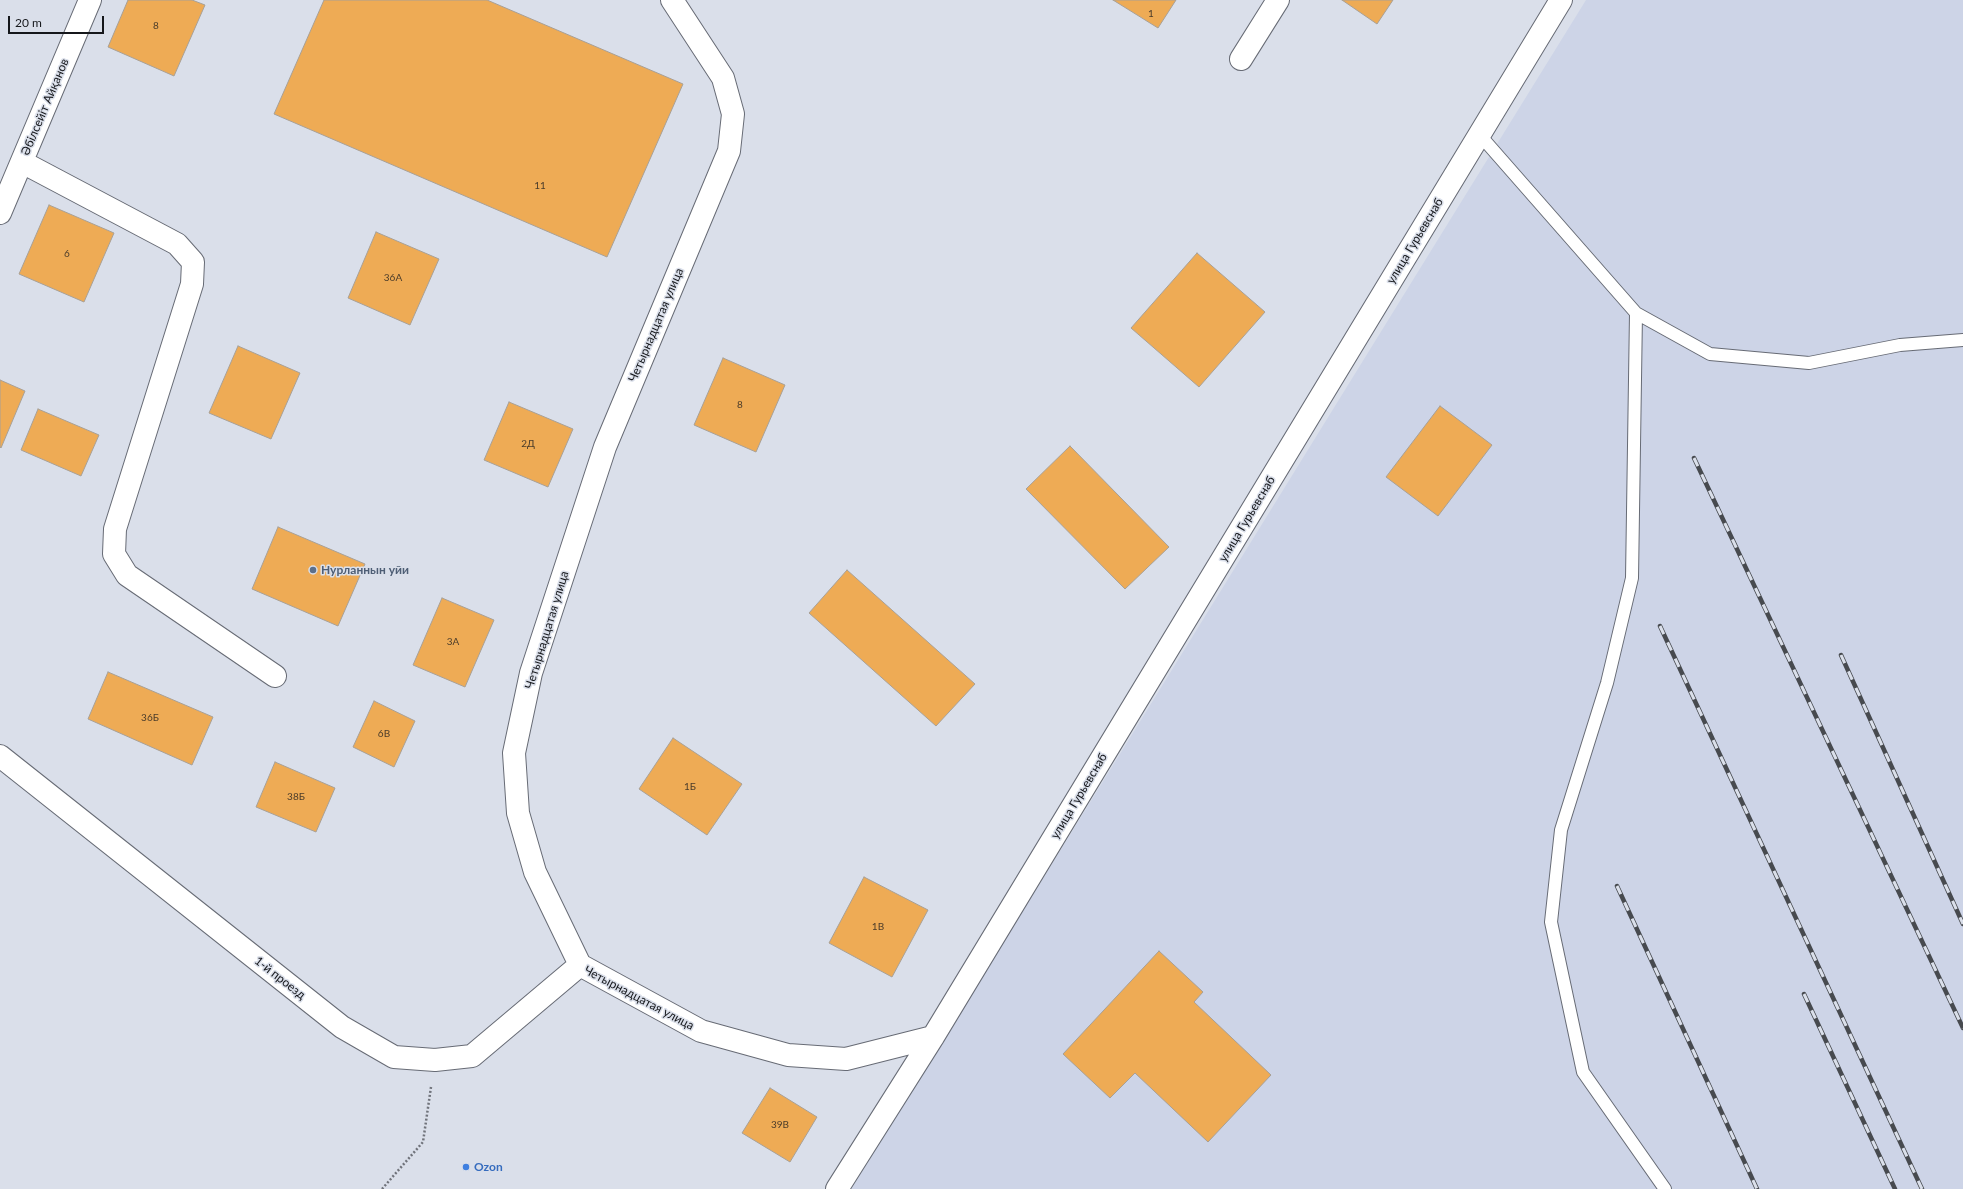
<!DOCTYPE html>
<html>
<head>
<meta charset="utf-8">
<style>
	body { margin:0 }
	#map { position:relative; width:1963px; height:1189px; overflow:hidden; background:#dadfea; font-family:Lato,sans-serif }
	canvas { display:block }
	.scale { position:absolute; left:8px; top:16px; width:96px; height:18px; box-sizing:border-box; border:2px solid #15171b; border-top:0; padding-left:5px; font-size:12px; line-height:14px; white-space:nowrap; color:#15171b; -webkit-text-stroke:3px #dadfea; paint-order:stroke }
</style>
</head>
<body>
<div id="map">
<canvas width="1963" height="1189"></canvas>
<div class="scale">20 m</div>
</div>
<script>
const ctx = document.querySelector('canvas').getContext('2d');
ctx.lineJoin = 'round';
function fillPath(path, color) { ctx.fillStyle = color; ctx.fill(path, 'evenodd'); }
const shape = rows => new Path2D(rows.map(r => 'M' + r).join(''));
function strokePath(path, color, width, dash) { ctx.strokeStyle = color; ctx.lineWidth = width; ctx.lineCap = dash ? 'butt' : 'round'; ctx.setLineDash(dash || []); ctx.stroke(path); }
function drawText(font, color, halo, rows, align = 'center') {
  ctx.font = font + ' Lato,sans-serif'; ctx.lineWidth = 3; ctx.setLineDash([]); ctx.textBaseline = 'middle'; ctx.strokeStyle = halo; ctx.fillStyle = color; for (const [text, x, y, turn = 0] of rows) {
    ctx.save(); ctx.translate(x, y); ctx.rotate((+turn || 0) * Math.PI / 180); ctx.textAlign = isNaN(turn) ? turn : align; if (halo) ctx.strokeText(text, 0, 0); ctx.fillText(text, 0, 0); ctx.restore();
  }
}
fillPath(shape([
	[1586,0,1963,0,1963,1189,851,1189]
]), '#cdd4e7');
const building = shape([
	[128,0,192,0,205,5,174,76,108,47,128,0],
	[324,0,487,0,683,84,607,257,274,114,324,0],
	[1113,0,1176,0,1158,28,1113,0],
	[1342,0,1393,0,1377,24,1342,0],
	[49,205,114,233,84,302,19,274,49,205],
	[376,232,439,259,410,325,348,298,376,232],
	[1197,253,1265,312,1199,387,1131,328,1197,253],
	[238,346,300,373,271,439,209,413,238,346],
	[723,358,785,385,756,452,694,425,723,358],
	[0,380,25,391,1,448,0,447,0,380],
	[509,402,573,429,548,487,484,460,509,402],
	[1440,406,1492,445,1438,516,1386,477,1440,406],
	[38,409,99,435,81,476,21,450,38,409],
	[1070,446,1169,547,1125,589,1026,489,1070,446],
	[278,527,365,564,338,626,252,589,278,527],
	[847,570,975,684,936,726,809,613,847,570],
	[442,598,494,620,465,687,413,665,442,598],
	[108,672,213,717,192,765,88,719,108,672],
	[374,701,415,721,394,767,353,747,374,701],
	[673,738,742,784,707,835,639,789,673,738],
	[275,762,335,788,316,832,256,807,275,762],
	[864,877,928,910,892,977,829,943,864,877],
	[1159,951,1203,992,1194,1002,1271,1075,1208,1142,1135,1073,1110,1098,1063,1054,1159,951],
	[770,1088,817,1117,790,1162,742,1133,770,1088]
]);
fillPath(building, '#eeab55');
strokePath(building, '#a8a096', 1);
const service = shape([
	[1479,134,1636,313,1710,354,1809,363,1900,345,1963,340],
	[1636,313,1632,578,1607,683,1561,830,1551,922,1583,1072,1665,1189]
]);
const minor = shape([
	[672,0,723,78,733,114,729,151,605,447,531,673,514,753,518,813,535,872,580,965,701,1031,788,1055,846,1059,933,1037],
	[1241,59,1278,0],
	[22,162,177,244,193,262,192,284,115,529,114,554,127,575,275,676],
	[0,213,90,0],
	[0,756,342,1027,394,1057,435,1060,472,1056,580,965],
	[837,1189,933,1037,1561,0]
]);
strokePath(service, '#676b75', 14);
strokePath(minor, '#676b75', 24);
strokePath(shape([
	[382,1189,423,1142,431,1087]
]), '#70737b', 2.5, [2, 2]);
strokePath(service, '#fff', 12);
strokePath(minor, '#fff', 22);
const rail = shape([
	[1694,458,1963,1028],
	[1660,626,1922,1189],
	[1841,655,1963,924],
	[1617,886,1757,1189],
	[1804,994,1895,1189]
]);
strokePath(rail, '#474a4f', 4.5);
strokePath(rail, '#dadfea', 3, [9]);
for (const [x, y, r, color] of [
	[313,570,4,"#5c6f8a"],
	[466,1167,4,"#3f7fe0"]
]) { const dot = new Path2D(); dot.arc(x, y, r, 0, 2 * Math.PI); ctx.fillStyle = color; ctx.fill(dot); strokePath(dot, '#dadfea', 1.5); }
drawText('10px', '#4b3c2a', null, [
	["1",1151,14],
	["8",156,26],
	["11",540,186],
	["6",67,254],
	["36А",393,278],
	["8",740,405],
	["2Д",528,444],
	["3А",453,642],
	["36Б",150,718],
	["6В",384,734],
	["1Б",690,787],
	["38Б",296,797],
	["1В",878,927],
	["39В",780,1125]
]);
drawText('12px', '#15171b', '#dadfea', [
	["Әбілсейіт Айқанов",45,107,-67],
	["улица Гурьевснаб",1415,241,-59],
	["Четырнадцатая улица",656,325,-67],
	["улица Гурьевснаб",1247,519,-59],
	["Четырнадцатая улица",547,630,-73],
	["улица Гурьевснаб",1079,796,-59],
	["1-й проезд",280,978,38],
	["Четырнадцатая улица",639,998,28]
]);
drawText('bold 12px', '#4e5e75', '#dadfea', [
	["Нурланнын уйи",321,570]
], 'left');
drawText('bold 12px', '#366cbe', '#dadfea', [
	["Ozon",474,1167]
], 'left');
</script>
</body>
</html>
